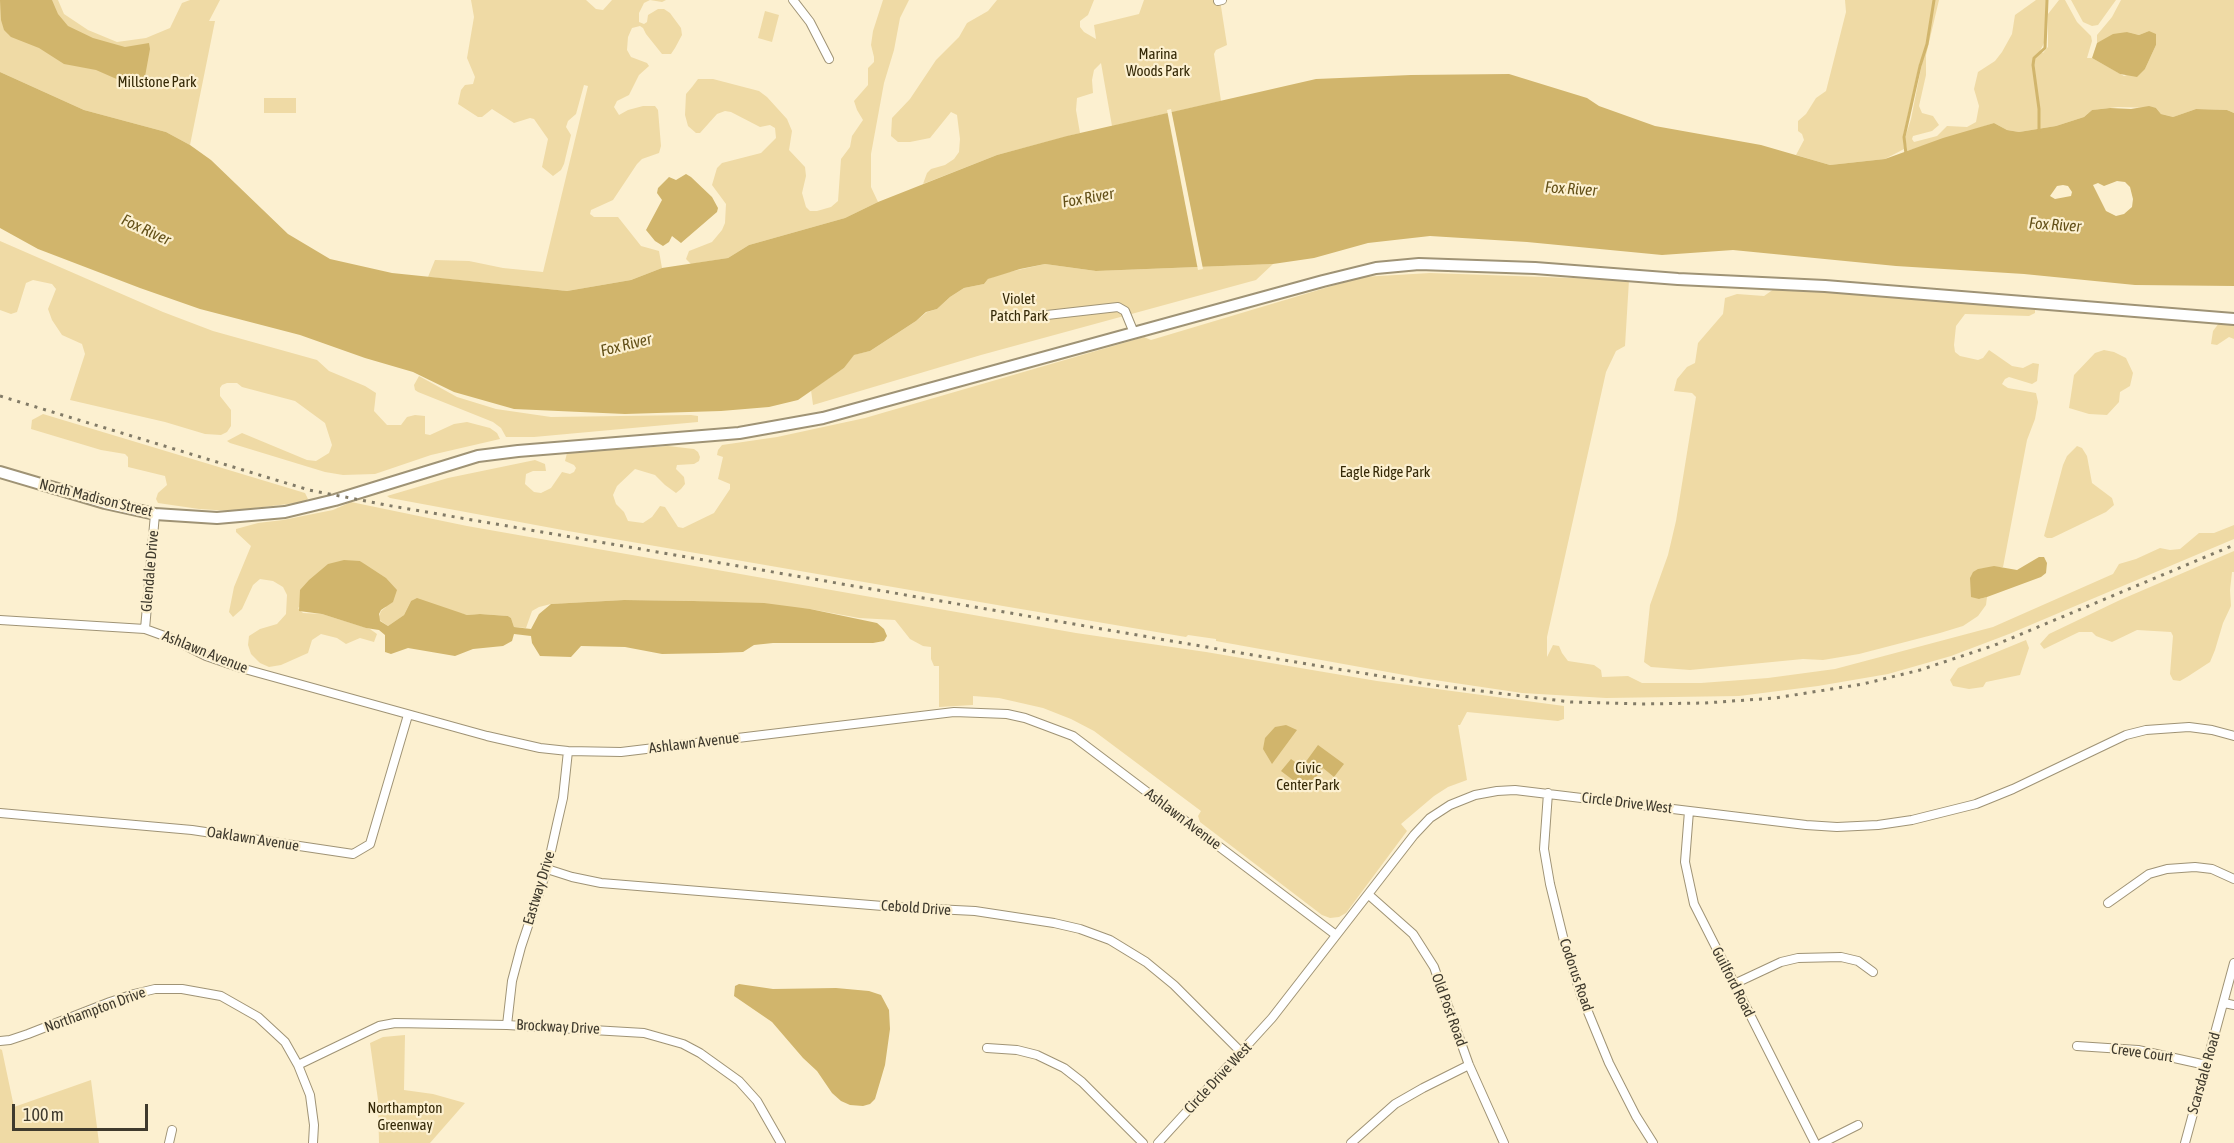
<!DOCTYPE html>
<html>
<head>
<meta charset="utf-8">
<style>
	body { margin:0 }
	#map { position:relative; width:2234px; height:1143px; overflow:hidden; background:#fcf0d0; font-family:"Asap Condensed",sans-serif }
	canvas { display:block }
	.scale { position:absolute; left:12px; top:1104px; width:136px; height:27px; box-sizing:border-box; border:3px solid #3f3a2d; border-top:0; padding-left:8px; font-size:18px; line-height:21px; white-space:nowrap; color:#3f3a2d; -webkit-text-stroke:4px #fcf0d0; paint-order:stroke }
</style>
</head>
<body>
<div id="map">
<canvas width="2234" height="1143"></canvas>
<div class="scale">100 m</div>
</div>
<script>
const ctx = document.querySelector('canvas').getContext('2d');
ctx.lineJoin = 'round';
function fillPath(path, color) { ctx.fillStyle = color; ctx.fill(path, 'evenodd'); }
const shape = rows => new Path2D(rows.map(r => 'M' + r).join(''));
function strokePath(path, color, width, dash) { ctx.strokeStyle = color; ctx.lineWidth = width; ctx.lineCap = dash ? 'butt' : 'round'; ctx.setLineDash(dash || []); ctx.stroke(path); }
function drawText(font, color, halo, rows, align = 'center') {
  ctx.font = font + ' "Asap Condensed",sans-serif'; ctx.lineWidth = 4.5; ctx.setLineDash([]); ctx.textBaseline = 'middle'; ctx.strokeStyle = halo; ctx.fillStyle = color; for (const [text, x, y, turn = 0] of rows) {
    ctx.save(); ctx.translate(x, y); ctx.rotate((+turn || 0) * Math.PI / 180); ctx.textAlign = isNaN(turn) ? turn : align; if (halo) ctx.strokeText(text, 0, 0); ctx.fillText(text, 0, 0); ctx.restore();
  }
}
fillPath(shape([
	[0,0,58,0,64,14,88,30,117,42,146,38,170,28,182,3,190,0,220,0,209,21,215,21,190,145,166,132,84,110,0,72],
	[471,0,586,0,596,9,603,10,612,0,666,0,662,2,650,0,644,3,639,13,639,22,644,24,647,22,648,15,658,9,664,9,670,13,681,28,682,35,675,48,671,54,662,54,646,34,643,28,640,26,632,28,628,37,627,50,631,57,647,63,649,66,639,75,629,95,617,101,614,107,619,115,628,110,643,106,655,106,658,110,661,146,659,153,642,159,637,164,613,200,591,210,590,214,594,217,618,217,641,246,659,251,662,268,631,280,567,291,428,277,435,260,469,261,503,268,543,272,588,86,584,85,576,114,568,121,566,127,571,135,564,164,561,170,553,176,542,167,548,139,534,119,530,118,514,123,492,109,482,117,478,117,458,104,461,90,465,85,473,84,475,77,467,58,474,17],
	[883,0,909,0,900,18,894,50,884,83,871,154,871,187,878,202,845,218,749,245,728,258,691,264,686,259,689,251,712,242,722,230,725,223,726,204,712,185,717,168,722,163,761,153,776,138,775,128,770,125,760,127,731,112,725,111,717,114,700,133,696,133,688,126,685,115,686,94,692,87,698,79,713,79,759,91,767,97,787,119,792,131,789,150,805,167,806,176,802,193,806,207,810,211,817,211,831,207,838,201,841,159,850,147,852,136,863,120,857,110,854,101,868,85,868,68,874,62,874,57,871,45,873,31],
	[997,0,1094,0,1088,15,1080,21,1080,27,1084,32,1096,39,1094,25,1139,14,1144,0,1220,0,1227,45,1216,50,1214,54,1221,101,1112,126,1101,63,1094,70,1092,80,1093,93,1077,98,1076,110,1080,133,997,155,923,184,927,173,931,169,945,165,954,159,959,152,960,139,957,115,951,112,930,138,910,142,898,142,891,136,892,118,910,99,936,60,959,37,967,23,988,11],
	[1845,0,1939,0,1926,55,1926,75,1919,106,1922,113,1933,116,1939,125,1932,131,1913,136,1912,139,1914,142,1937,136,1947,126,1967,127,1976,122,1979,106,1974,89,1978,72,1995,61,2002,52,2012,34,2015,15,2036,0,2046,0,2045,41,2040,51,2043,53,2048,47,2048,14,2059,0,2065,0,2077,22,2091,36,2092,41,2087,58,2092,58,2124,76,2145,69,2156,45,2149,31,2139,35,2127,32,2097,43,2097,35,2112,17,2121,0,2234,0,2234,113,2227,110,2196,109,2173,117,2161,114,2156,108,2118,107,2092,110,2084,117,2056,126,2019,132,2007,130,1994,123,1907,151,1905,138,1911,119,1923,58,1920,61,1903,136,1904,149,1885,159,1830,165,1796,155,1804,140,1802,134,1798,131,1798,121,1806,114,1816,98,1826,91,1846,12],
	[2071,0,2116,0,2098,25,2092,26,2083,22],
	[765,11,779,15,772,42,758,38],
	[264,98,296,98,296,113,264,113],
	[0,241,163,312,213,331,317,360,329,371,365,386,376,393,374,411,387,425,401,425,407,417,415,415,425,416,425,434,430,435,454,424,467,422,490,428,497,433,500,439,431,455,375,474,343,475,325,472,230,443,227,441,242,433,307,460,316,461,329,453,332,445,325,423,295,401,242,387,237,383,227,383,222,385,220,388,220,396,231,410,231,426,227,432,221,435,205,434,165,422,70,400,85,354,82,344,62,335,52,320,48,309,56,289,52,284,33,280,26,283,17,312,11,314,0,310],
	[1045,264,1096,271,1273,264,1256,280,981,355,813,405,811,390,844,368,853,355,870,351,916,321,927,312,937,309,950,297,964,288,984,284,988,279,1000,274],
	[1430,273,1629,280,1625,346,1616,351,1606,372,1547,637,1547,657,1553,645,1559,646,1562,653,1568,661,1594,665,1601,670,1602,677,1628,676,1642,683,1701,683,1768,678,1835,669,1993,627,2113,574,2119,564,2136,559,2160,548,2170,550,2180,549,2199,533,2214,533,2234,525,2234,539,2009,634,1951,656,1888,674,1818,686,1739,696,1606,698,1522,693,1421,678,1216,641,1216,639,1188,635,1186,637,1003,606,568,531,390,498,387,496,448,478,535,460,545,464,546,471,533,471,526,474,525,484,534,492,541,493,551,488,562,472,570,474,574,472,576,468,574,465,565,461,567,453,668,446,694,449,698,452,700,457,699,461,694,464,677,465,676,469,684,477,685,484,681,489,676,493,665,485,655,475,635,469,617,486,613,495,616,504,624,512,628,521,643,523,652,517,660,506,665,507,678,527,683,528,714,513,730,489,730,484,718,479,723,457,717,455,718,450,722,445,777,437,865,418,1144,337,1151,340,1362,277],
	[1774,289,1970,302,2035,310,2035,313,2029,316,1965,314,1956,326,1954,345,1955,352,1960,356,1978,360,1983,358,1989,350,2012,366,2023,368,2033,363,2039,364,2037,381,2032,384,2009,377,2005,379,2002,384,2008,388,2036,393,2038,402,2035,419,2027,440,2003,567,1978,569,1979,599,1987,597,1986,605,1978,616,1963,626,1940,633,1859,654,1823,660,1803,659,1690,670,1651,667,1644,662,1650,605,1668,555,1676,521,1696,397,1692,393,1674,391,1677,379,1687,367,1695,363,1698,343,1723,314,1725,298,1737,294,1764,296],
	[2219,323,2234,324,2234,339,2229,337,2217,345,2211,344,2213,331],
	[2104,350,2114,352,2126,358,2133,373,2130,386,2120,392,2119,402,2107,415,2089,414,2069,408,2074,375,2095,353],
	[419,376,457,397,496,409,551,417,691,415,698,416,698,422,534,437,506,437,501,428,493,422,418,392,415,390,414,385],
	[43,414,305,493,308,499,304,502,231,511,199,509,158,503,156,499,158,493,167,485,165,476,128,467,128,457,125,454,101,450,31,429,32,420],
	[2077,446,2082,448,2087,456,2092,483,2112,498,2114,505,2106,512,2052,538,2047,538,2044,536,2063,465,2067,456],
	[351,502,467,526,1076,633,1206,652,1377,681,1564,706,1564,719,1558,721,1467,712,1460,725,1458,725,1467,780,1448,787,1434,796,1401,824,1407,831,1346,913,1339,917,1330,918,1322,915,1200,822,1198,816,1201,811,1094,731,1071,719,1043,708,999,698,973,696,973,705,939,707,939,666,934,666,931,659,931,647,923,646,910,639,895,620,859,618,810,609,693,601,624,600,551,604,539,607,532,611,526,628,514,627,511,618,508,616,480,614,467,615,411,601,404,615,388,626,378,619,381,611,386,607,370,569,360,561,298,608,303,613,322,614,370,629,377,634,374,642,360,638,346,644,337,638,321,634,312,640,308,653,281,665,269,667,260,663,251,654,248,645,249,636,260,629,277,624,286,614,287,595,283,587,273,581,260,579,253,585,242,609,233,617,229,612,234,587,251,546,236,532,236,529,258,523,283,520,333,510],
	[2234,551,2234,572,2232,572,2230,590,2231,606,2223,623,2215,650,2210,662,2187,677,2180,681,2173,680,2170,674,2173,636,2171,632,2137,630,2112,642,2096,636,2092,632,2079,632,2044,649,2040,644,2049,634,2120,600],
	[2026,640,2029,648,2020,675,1986,682,1983,687,1969,689,1953,686,1950,680,1958,668],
	[405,1035,404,1090,433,1094,465,1103,430,1143,379,1143,378,1100,370,1043,383,1037],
	[0,1049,2,1050,14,1107,91,1080,99,1143,0,1143]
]), '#efdaa5');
fillPath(shape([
	[0,0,52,0,58,14,68,26,93,38,125,47,149,43,150,49,144,82,138,86,128,84,96,70,64,64,39,48,11,37,4,30,1,20],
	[2149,31,2156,34,2156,45,2145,69,2137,77,2120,74,2092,58,2097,43,2113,34,2127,32,2139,35],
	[0,72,84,110,166,132,190,145,211,160,288,234,330,259,392,273,567,291,631,280,662,268,728,258,749,245,845,218,878,202,997,155,1067,136,1316,79,1411,75,1509,74,1587,98,1599,106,1655,126,1761,145,1830,165,1885,159,1943,138,1994,123,2007,130,2019,132,2056,126,2084,117,2092,110,2110,108,2131,109,2149,106,2156,108,2161,114,2173,117,2196,109,2227,110,2234,113,2234,286,2135,285,2024,274,1896,266,1733,250,1662,255,1527,242,1430,236,1368,243,1314,258,1273,264,1096,271,1045,264,1020,269,988,279,984,284,964,288,950,297,937,309,926,312,916,321,870,351,854,355,844,368,798,400,769,407,721,411,625,414,514,409,454,392,413,372,365,358,300,335,200,309,140,288,38,249,0,228],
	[2117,181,2125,182,2130,187,2133,199,2132,207,2124,214,2116,216,2106,211,2093,185,2098,183,2104,186],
	[2063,185,2068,186,2072,192,2071,196,2055,199,2050,196,2057,186],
	[686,174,691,177,712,197,718,208,717,212,681,243,672,236,669,242,663,246,655,241,646,230,662,200,657,193,658,188,669,177,676,180],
	[2039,557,2044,557,2047,563,2046,573,2041,577,1987,597,1979,599,1971,597,1970,578,1973,572,1978,569,1994,566,2017,570],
	[344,560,360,561,386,578,397,590,393,602,381,610,379,614,380,621,388,626,404,615,411,601,417,598,467,615,480,614,508,616,511,618,514,627,531,629,539,614,551,604,624,600,693,601,764,603,810,609,877,623,884,629,887,636,884,641,873,643,773,643,754,645,743,652,717,653,662,654,625,647,581,646,571,657,540,656,532,643,531,636,514,634,512,641,503,646,473,649,455,656,408,648,391,654,385,652,385,635,379,630,366,628,322,614,299,611,300,590,309,580,328,564],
	[1286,725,1297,730,1272,764,1263,749,1265,738,1275,727],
	[1318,745,1344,764,1334,777,1323,768,1306,790,1281,771,1291,759,1302,767],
	[739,984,773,989,836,988,869,991,881,995,889,1010,890,1029,885,1065,875,1099,870,1104,863,1106,850,1105,841,1101,832,1093,817,1071,803,1058,772,1022,734,996,735,986]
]), '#d1b56c');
fillPath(shape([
	[1171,109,1203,269,1198,270,1167,110]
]), '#fcf0d0');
strokePath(shape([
	[2039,130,2039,109,2033,65,2034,58,2045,48,2047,0],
	[1906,154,1904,137,1920,66,1927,44,1934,0]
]), '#d1b56c', 3);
const street = shape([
	[793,0,810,22,829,59],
	[1218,1,1222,0],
	[1038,316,1118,307,1125,311,1134,333],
	[0,620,145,629,170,638,206,656,241,668,487,736,540,748,568,751,621,752,954,712,1007,714,1025,718,1073,736,1336,935],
	[145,629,155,514],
	[1548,793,1544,849,1550,884,1564,941,1581,995,1609,1063,1636,1116,1653,1143],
	[1689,811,1685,862,1694,904,1815,1143],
	[0,813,192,830,353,854,370,844,408,715],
	[547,869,572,877,601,883,895,907,975,911,1054,923,1080,929,1110,940,1146,962,1174,985,1242,1053],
	[1369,895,1413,934,1434,967,1469,1065,1504,1143],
	[2108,903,2149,874,2167,869,2195,867,2212,869,2234,879],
	[1734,984,1781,962,1798,958,1841,957,1858,961,1873,972],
	[2224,1003,2234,1005],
	[507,1025,512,981,521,947,547,869,557,824,563,798,568,751],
	[0,1041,10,1040,28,1034,110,1002,134,994,155,989,182,989,221,996,258,1017,285,1042,298,1065,310,1095,314,1125,313,1143],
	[2077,1046,2138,1050,2206,1065],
	[987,1048,1017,1050,1037,1055,1064,1068,1082,1082,1143,1143],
	[298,1065,379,1026,395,1023,507,1025,644,1033,683,1044,700,1053,739,1081,757,1101,781,1143],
	[169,1143,172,1130],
	[1158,1143,1272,1018,1414,835,1430,818,1450,805,1475,795,1497,791,1515,790,1806,825,1837,827,1878,825,1912,820,1976,804,2013,789,2126,735,2146,730,2189,727,2212,730,2234,736],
	[1351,1143,1395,1104,1423,1088,1469,1065],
	[1822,1143,1858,1125],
	[2185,1143,2234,963]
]);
const secondary = shape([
	[0,472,105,503,155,514,217,518,285,512,335,500,478,456,518,451,739,433,823,418,1323,281,1376,268,1419,264,1535,268,1678,279,1825,286,2234,319]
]);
strokePath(street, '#9f9375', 10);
strokePath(secondary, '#9f9375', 14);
strokePath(street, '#fff', 8);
strokePath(secondary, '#fff', 10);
strokePath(shape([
	[0,396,309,490,386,505,1241,653,1440,686,1571,702,1641,704,1705,703,1775,698,1863,684,1920,670,1995,645,2234,545]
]), '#827b67', 3, [3, 6]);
drawText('15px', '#342806', '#fcf0d0', [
	["Marina",1158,54],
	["Woods Park",1158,71],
	["Millstone Park",157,82],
	["Violet",1019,299],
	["Patch Park",1019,316],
	["Eagle Ridge Park",1385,472],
	["Civic",1308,768],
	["Center Park",1308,785],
	["Northampton",405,1108],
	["Greenway",405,1125]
]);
drawText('15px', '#3f3a2d', '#fcf0d0', [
	["North Madison Street",96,498,14],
	["Glendale Drive",150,571,-85],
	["Ashlawn Avenue",205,652,22],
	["Ashlawn Avenue",694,743,-7],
	["Circle Drive West",1627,803,7],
	["Ashlawn Avenue",1183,819,37],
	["Oaklawn Avenue",253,839,9],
	["Eastway Drive",539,888,-73],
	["Cebold Drive",916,908,4],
	["Codorus Road",1576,975,71],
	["Guilford Road",1733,982,63],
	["Northampton Drive",95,1010,-20],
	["Old Post Road",1449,1010,70],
	["Brockway Drive",558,1027,3],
	["Creve Court",2142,1053,8],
	["Scarsdale Road",2204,1073,-74],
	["Circle Drive West",1218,1078,-47]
]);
drawText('italic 16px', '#635018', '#fcf0d0', [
	["Fox River",1571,189,4],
	["Fox River",1088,198,-10],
	["Fox River",2055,225,4],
	["Fox River",146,230,25],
	["Fox River",626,345,-14]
]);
</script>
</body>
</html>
